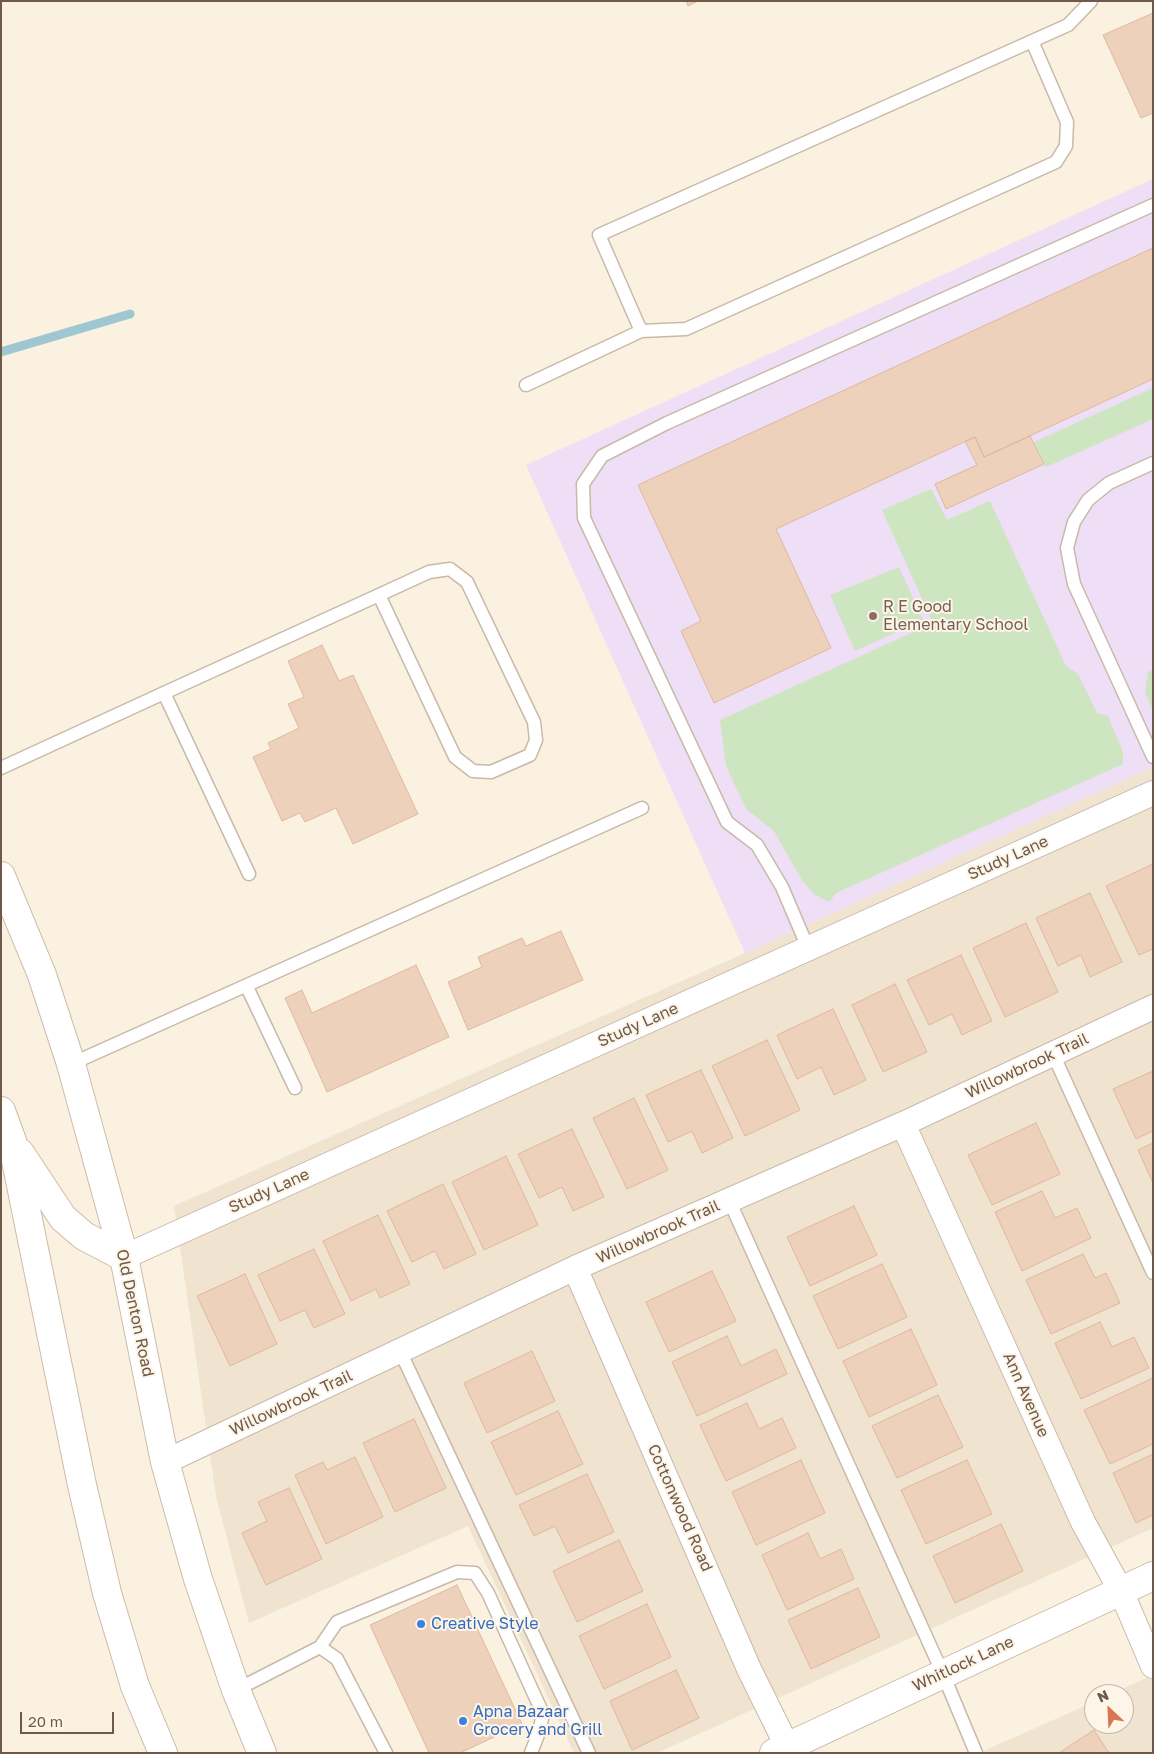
<!DOCTYPE html>
<html>
<head>
<meta charset="utf-8">
<style>
	body { margin:0 }
	#map { position:relative; width:1154px; height:1754px; overflow:hidden; background:#faf1e1; font-family:"Golos Text",sans-serif }
	canvas { display:block }
	.frame { position:absolute; inset:0; border:2px solid #6e594a; pointer-events:none }
	.north { position:absolute; left:1084px; top:1684px; width:50px; height:50px; box-sizing:border-box; background:#fdf5e7; border:1px solid #c4b7a8; border-radius:50%; rotate:335deg; font-size:14px; font-weight:700; line-height:20px; text-align:center; color:#6e594a }
	.north::after { content:''; display:block; margin:auto; width:18px; height:22px; background:#da7550; clip-path:polygon(50% 0,100% 100%,50% 72%,0 100%) }
	.scale { position:absolute; left:20px; top:1712px; width:94px; height:22px; box-sizing:border-box; border:2px solid #6e594a; border-top:0; padding-left:6px; font-size:15px; line-height:18px; white-space:nowrap; color:#6e594a; -webkit-text-stroke:4px #fdf5e7; paint-order:stroke }
</style>
</head>
<body>
<div id="map">
<canvas width="1154" height="1754"></canvas>
<div class="frame"></div>
<div class="north">N</div>
<div class="scale">20 m</div>
</div>
<script>
const ctx = document.querySelector('canvas').getContext('2d');
ctx.lineJoin = 'round';
function fillPath(path, color) { ctx.fillStyle = color; ctx.fill(path, 'evenodd'); }
const shape = rows => new Path2D(rows.map(r => 'M' + r).join(''));
function strokePath(path, color, width, dash) { ctx.strokeStyle = color; ctx.lineWidth = width; ctx.lineCap = dash ? 'butt' : 'round'; ctx.setLineDash(dash || []); ctx.stroke(path); }
function drawText(font, color, halo, rows, align = 'center') {
  ctx.font = font + ' "Golos Text",sans-serif'; ctx.lineWidth = 4; ctx.setLineDash([]); ctx.textBaseline = 'middle'; ctx.strokeStyle = halo; ctx.fillStyle = color; for (const [text, x, y, turn = 0] of rows) {
    ctx.save(); ctx.translate(x, y); ctx.rotate((+turn || 0) * Math.PI / 180); ctx.textAlign = isNaN(turn) ? turn : align; if (halo) ctx.strokeText(text, 0, 0); ctx.fillText(text, 0, 0); ctx.restore();
  }
}
fillPath(shape([
	[1153,767,1153,1528,657,1753,574,1753,468,1526,249,1623,216,1496,174,1206,745,953],
	[1153,1675,1153,1753,979,1753,1094,1702,1094,1724,1124,1724,1124,1694,1111,1694]
]), '#f0e3d0');
fillPath(shape([
	[1153,179,1153,767,745,953,526,465]
]), '#eedef6');
fillPath(shape([
	[1153,388,1153,419,1046,467,1034,442],
	[931,489,947,520,990,501,1066,666,1078,674,1097,713,1108,716,1123,752,1123,764,836,893,829,902,815,895,802,880,774,831,746,809,726,766,720,720,933,623,882,510],
	[899,567,923,620,855,651,830,595],
	[1153,670,1153,711,1145,692,1148,672]
]), '#cee5c1');
strokePath(shape([
	[1,352,130,314]
]), '#9fc7d2', 9);
const building = shape([
	[686,1,698,1,688,6,686,1],
	[1153,13,1153,113,1141,118,1103,35,1153,13],
	[1153,248,1153,379,984,457,975,437,776,529,831,648,714,703,681,631,701,621,638,485,1153,248],
	[1030,436,1044,464,946,509,935,484,977,465,965,441,975,437,984,457,1030,436],
	[322,645,339,681,353,675,418,814,353,844,336,808,305,822,300,813,282,821,253,757,271,749,268,743,299,728,288,704,304,697,288,661,322,645],
	[1153,864,1153,949,1139,955,1106,886,1153,864],
	[1090,893,1122,962,1090,977,1081,955,1058,966,1036,918,1090,893],
	[1026,923,1058,992,1005,1017,973,948,1026,923],
	[561,931,583,980,468,1030,448,982,482,967,478,957,522,938,526,946,561,931],
	[961,955,992,1021,962,1035,952,1014,929,1025,907,980,961,955],
	[416,965,449,1037,327,1092,285,998,302,990,312,1013,416,965],
	[895,984,927,1052,883,1072,852,1005,895,984],
	[833,1009,866,1080,834,1095,821,1067,797,1079,777,1035,833,1009],
	[767,1040,800,1110,745,1136,712,1066,767,1040],
	[701,1070,733,1138,702,1153,692,1131,668,1142,646,1095,701,1070],
	[1153,1071,1153,1131,1136,1139,1113,1089,1153,1071],
	[634,1098,668,1170,627,1189,593,1118,634,1098],
	[1036,1123,1060,1174,992,1205,968,1155,1036,1123],
	[572,1129,604,1197,573,1211,562,1187,539,1198,518,1154,572,1129],
	[1153,1143,1153,1183,1138,1150,1153,1143],
	[506,1156,538,1225,484,1250,452,1182,506,1156],
	[443,1184,476,1254,444,1269,435,1251,412,1262,387,1211,443,1184],
	[1042,1191,1055,1218,1077,1208,1091,1238,1022,1271,995,1212,1042,1191],
	[854,1206,877,1255,810,1286,787,1237,854,1206],
	[378,1215,410,1284,380,1298,376,1289,351,1301,323,1241,378,1215],
	[314,1249,345,1314,314,1328,305,1310,280,1321,258,1275,314,1249],
	[1083,1254,1095,1278,1106,1273,1120,1303,1051,1334,1026,1280,1083,1254],
	[882,1264,907,1317,838,1349,813,1296,882,1264],
	[712,1271,736,1321,669,1352,646,1302,712,1271],
	[245,1274,277,1344,230,1366,197,1296,245,1274],
	[1100,1322,1112,1347,1134,1337,1149,1368,1081,1399,1055,1343,1100,1322],
	[911,1329,937,1385,869,1417,843,1361,911,1329],
	[727,1336,741,1366,776,1349,787,1374,697,1416,672,1362,727,1336],
	[532,1351,555,1401,487,1433,464,1383,532,1351],
	[1153,1378,1153,1444,1110,1464,1084,1410,1153,1378],
	[938,1395,963,1447,897,1478,872,1426,938,1395],
	[747,1403,759,1429,782,1418,796,1448,726,1481,700,1425,747,1403],
	[558,1411,583,1464,516,1495,491,1442,558,1411],
	[414,1419,446,1488,395,1512,363,1443,414,1419],
	[1153,1454,1153,1515,1136,1523,1113,1473,1153,1454],
	[355,1457,383,1517,326,1544,295,1475,323,1462,327,1470,355,1457],
	[801,1460,825,1513,756,1545,732,1492,801,1460],
	[967,1460,992,1514,926,1544,901,1490,967,1460],
	[587,1474,614,1532,568,1553,555,1526,534,1536,519,1505,587,1474],
	[289,1488,322,1559,266,1585,242,1533,267,1521,258,1502,289,1488],
	[1001,1524,1023,1571,955,1603,933,1556,1001,1524],
	[808,1533,820,1559,841,1549,854,1579,787,1610,762,1555,808,1533],
	[619,1540,643,1591,577,1622,553,1571,619,1540],
	[457,1585,522,1724,460,1753,429,1753,370,1625,457,1585],
	[858,1588,880,1637,811,1669,788,1620,858,1588],
	[647,1604,671,1657,604,1689,579,1636,647,1604],
	[676,1670,699,1718,632,1750,610,1701,676,1670],
	[1094,1730,1109,1753,1059,1753,1094,1730]
]);
fillPath(building, '#edd1bb');
strokePath(building, '#deb99d', 1);
const lane = shape([
	[1032,41,1067,122,1066,146,1056,162,686,329,641,331,599,235,1068,25,1091,1],
	[526,385,641,331],
	[1153,463,1109,483,1088,500,1074,522,1067,548,1074,584,1153,757],
	[164,693,249,874],
	[1,768,164,693,379,595,429,572,450,569,467,582,534,722,536,740,530,755,491,772,473,771,455,757,379,595],
	[808,948,782,887,757,845,727,822,584,518,583,484,602,456,667,423,1153,205],
	[247,987,295,1088],
	[1053,1054,1153,1273],
	[71,1064,642,808],
	[729,1200,943,1674,976,1753],
	[400,1351,589,1753],
	[320,1647,337,1622,457,1572,475,1573,488,1593,543,1714,539,1732,531,1753],
	[236,1690,320,1647,337,1659,386,1753]
]);
const street = shape([
	[903,1124,1083,1522,1121,1591,1153,1666],
	[124,1257,1153,793],
	[575,1268,749,1669,787,1746],
	[165,1462,575,1268,903,1124,1153,1007]
]);
const secondary = shape([
	[1,876,42,975,71,1064,124,1257,165,1462,198,1579,236,1690,262,1753],
	[1,1111,12,1141,82,1485,107,1593,135,1686,163,1753],
	[20,1153,63,1218,84,1236,124,1257],
	[774,1753,1153,1576]
]);
strokePath(lane, '#c9b9a9', 15);
strokePath(street, '#c9b9a9', 26);
strokePath(secondary, '#cebbaa', 30);
strokePath(lane, '#fff', 12);
strokePath(street, '#fff', 24);
strokePath(secondary, '#fff', 28);
for (const [x, y, r, color] of [
	[873,616,5,"#8d6e63"],
	[421,1624,5,"#3f7fe0"],
	[463,1721,5,"#3f7fe0"]
]) { const dot = new Path2D(); dot.arc(x, y, r, 0, 2 * Math.PI); ctx.fillStyle = color; ctx.fill(dot); strokePath(dot, '#fdf5e7', 2); }
drawText('16px', '#785e54', '#fdf5e7', [
	["R E Good",883,607],
	["Elementary School",883,625]
], 'left');
drawText('16px', '#6e594a', '#fdf5e7', [
	["Study Lane",1008,858,-24],
	["Study Lane",638,1025,-24],
	["Willowbrook Trail",1027,1066,-25],
	["Study Lane",269,1191,-24],
	["Willowbrook Trail",658,1232,-24],
	["Old Denton Road",135,1313,78],
	["Ann Avenue",1026,1395,66],
	["Willowbrook Trail",291,1403,-25],
	["Cottonwood Road",680,1508,66],
	["Whitlock Lane",963,1664,-25]
]);
drawText('16px', '#366cbe', '#fdf5e7', [
	["Creative Style",431,1624],
	["Apna Bazaar",473,1712],
	["Grocery and Grill",473,1730]
], 'left');
</script>
</body>
</html>
